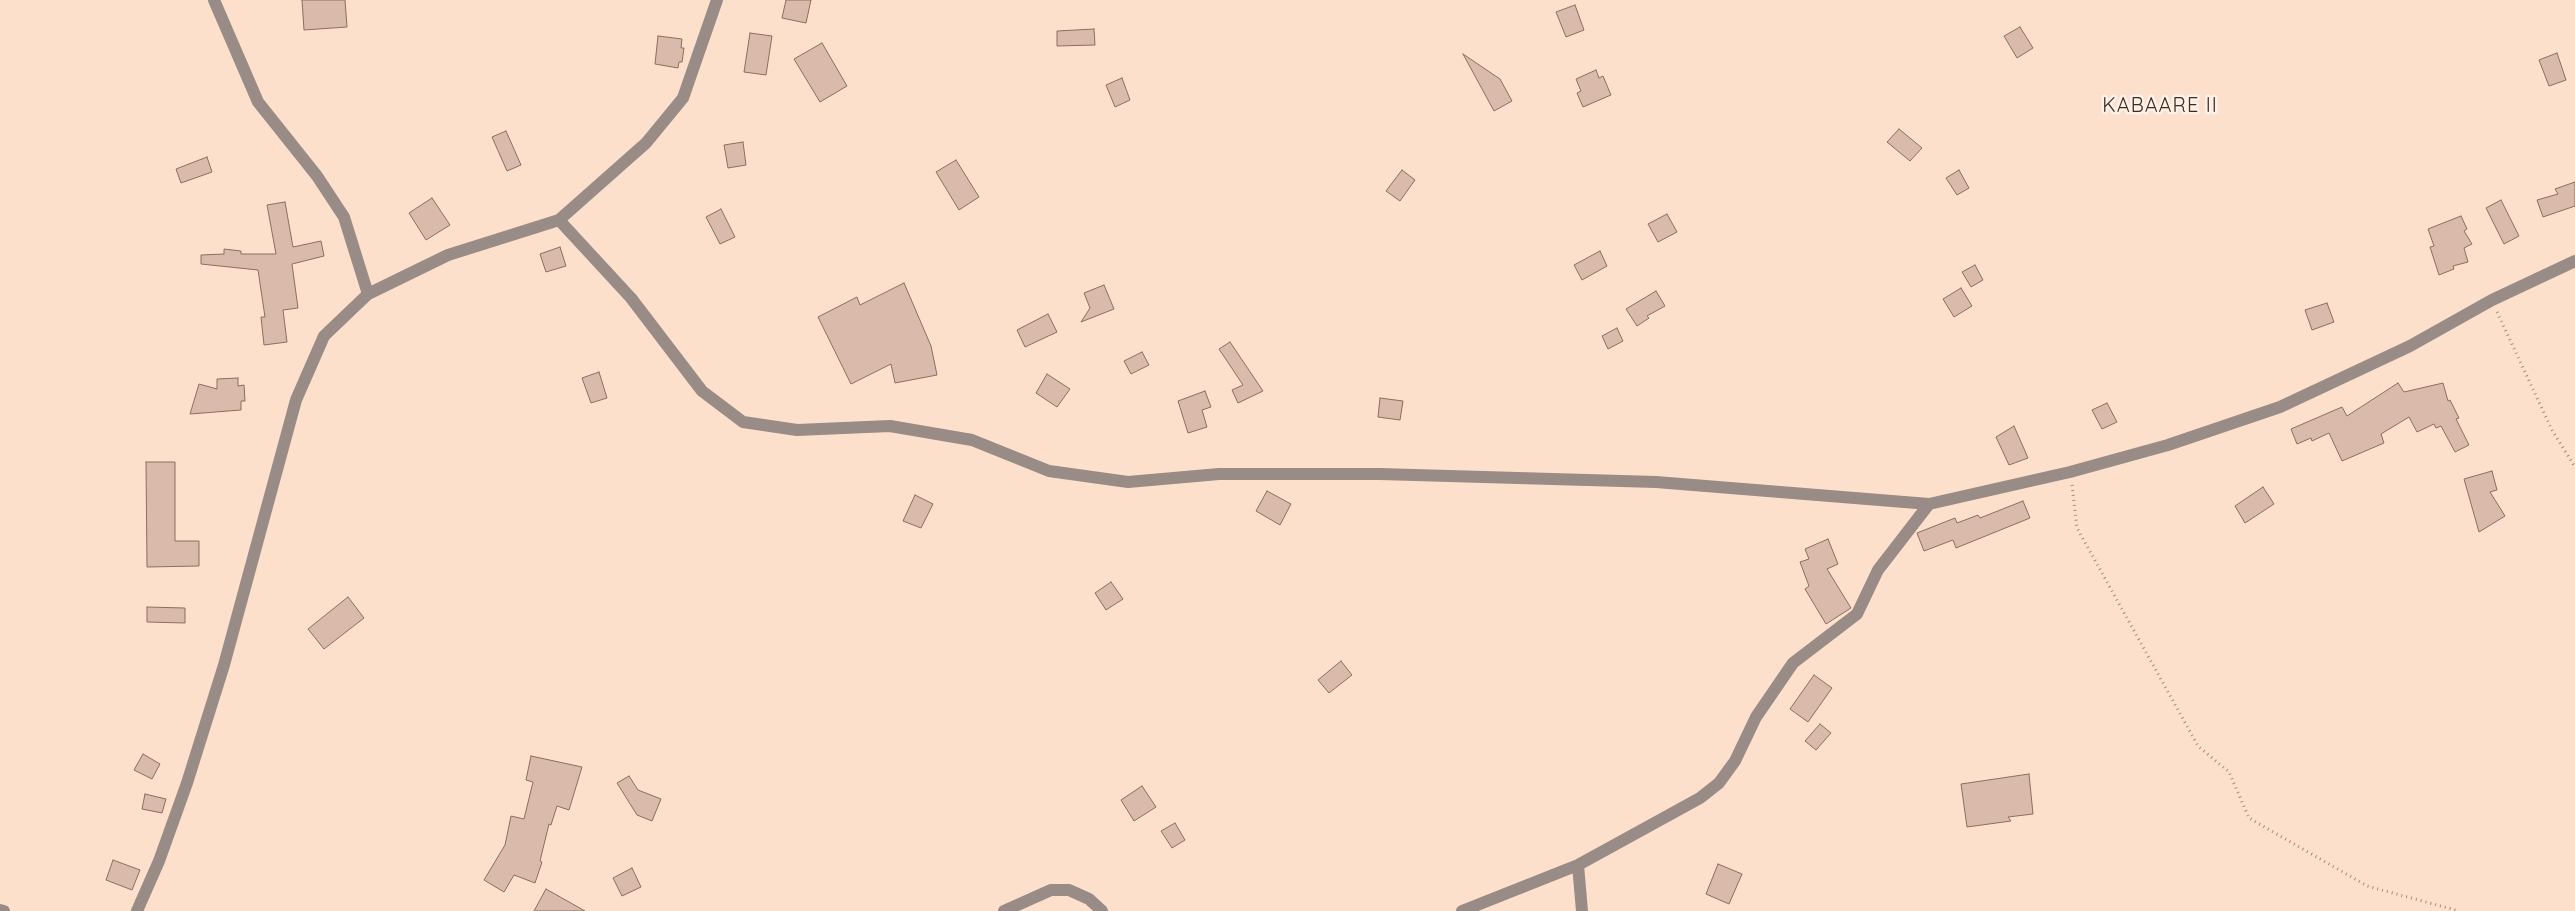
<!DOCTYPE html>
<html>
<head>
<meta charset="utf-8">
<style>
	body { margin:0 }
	canvas { display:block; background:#fde0cb }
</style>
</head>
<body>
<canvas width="2575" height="911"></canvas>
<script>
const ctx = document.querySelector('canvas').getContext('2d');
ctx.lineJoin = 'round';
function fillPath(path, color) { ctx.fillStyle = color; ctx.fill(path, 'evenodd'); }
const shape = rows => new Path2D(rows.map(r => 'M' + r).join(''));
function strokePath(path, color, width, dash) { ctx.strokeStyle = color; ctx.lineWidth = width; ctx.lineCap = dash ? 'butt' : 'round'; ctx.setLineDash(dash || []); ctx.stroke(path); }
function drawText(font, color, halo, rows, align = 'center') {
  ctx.font = font + ' Quicksand,sans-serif'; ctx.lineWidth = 5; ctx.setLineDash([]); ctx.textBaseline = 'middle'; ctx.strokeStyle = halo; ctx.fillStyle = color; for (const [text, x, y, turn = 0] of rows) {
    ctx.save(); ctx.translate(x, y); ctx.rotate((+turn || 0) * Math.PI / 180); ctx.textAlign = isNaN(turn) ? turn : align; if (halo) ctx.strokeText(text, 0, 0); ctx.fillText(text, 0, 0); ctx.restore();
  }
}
const building = shape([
	[302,0,345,0,347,27,304,30,302,0],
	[786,0,811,0,806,23,782,18,786,0],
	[1575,5,1584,30,1566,37,1556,12,1575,5],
	[2020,27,2033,48,2017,58,2004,36,2020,27],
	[1094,29,1095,45,1057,46,1057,31,1094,29],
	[750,33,772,36,766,75,744,72,750,33],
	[658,36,682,39,681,48,684,48,682,62,679,62,678,68,655,64,658,36],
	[822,43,847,86,820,102,794,59,822,43],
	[2557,53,2566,80,2549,86,2539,60,2557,53],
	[1463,54,1500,79,1512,101,1494,111,1463,54],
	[1596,70,1599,78,1603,76,1611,95,1583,107,1577,93,1581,91,1576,79,1596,70],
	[1122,78,1130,100,1115,107,1106,85,1122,78],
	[1899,129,1922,148,1910,161,1887,142,1899,129],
	[506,131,521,165,507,171,492,137,506,131],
	[743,142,746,165,728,168,724,145,743,142],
	[207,157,212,172,181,183,176,169,207,157],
	[956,160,979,197,959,210,936,172,956,160],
	[1402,170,1415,180,1400,201,1386,191,1402,170],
	[1959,170,1969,188,1957,195,1946,178,1959,170],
	[2575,182,2575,206,2543,217,2537,200,2558,194,2555,189,2575,182],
	[432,198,450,225,426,240,409,213,432,198],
	[2501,200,2519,236,2504,244,2486,208,2501,200],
	[285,202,293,247,321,241,324,256,292,264,298,308,283,310,287,342,264,345,261,317,265,317,258,270,201,264,201,255,224,254,224,249,241,251,241,254,276,254,267,205,285,202],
	[721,209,735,237,720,244,706,217,721,209],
	[1667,214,1677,232,1658,242,1648,224,1667,214],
	[2461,216,2467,229,2464,231,2472,244,2464,248,2468,262,2453,266,2454,269,2439,275,2430,247,2434,246,2428,229,2461,216],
	[560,247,566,266,546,272,540,254,560,247],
	[1600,251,1607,266,1582,280,1574,265,1600,251],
	[1975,265,1983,280,1971,287,1962,272,1975,265],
	[904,283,931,346,937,375,895,383,891,364,851,384,818,317,857,297,860,305,904,283],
	[1104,285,1114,309,1081,322,1090,308,1084,293,1104,285],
	[1961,288,1972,306,1954,317,1943,299,1961,288],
	[1656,291,1665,306,1647,316,1649,318,1637,326,1626,309,1656,291],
	[2327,303,2334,322,2312,330,2305,310,2327,303],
	[1048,314,1057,332,1025,347,1017,330,1048,314],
	[1617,328,1623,341,1608,349,1602,336,1617,328],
	[1230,342,1263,391,1238,403,1232,390,1243,385,1219,349,1230,342],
	[1142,352,1149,365,1131,374,1124,361,1142,352],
	[599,372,607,398,591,403,582,378,599,372],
	[1047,374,1070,389,1057,407,1036,393,1047,374],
	[238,378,238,386,244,385,245,401,241,401,241,410,190,414,199,384,217,389,217,379,238,378],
	[2398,383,2404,392,2443,383,2448,401,2450,400,2459,418,2456,419,2469,445,2455,452,2441,426,2436,428,2434,424,2417,432,2409,417,2381,434,2384,443,2342,461,2329,433,2312,441,2311,438,2297,444,2291,429,2342,407,2347,416,2398,383],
	[1205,391,1211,407,1202,410,1207,427,1188,433,1178,401,1205,391],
	[1380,398,1403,401,1400,420,1378,417,1380,398],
	[2107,403,2117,422,2102,429,2092,410,2107,403],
	[2014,426,2028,458,2009,465,1996,437,2014,426],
	[146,462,175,462,175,541,199,541,199,566,147,567,146,462],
	[2492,471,2497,490,2490,492,2505,516,2479,532,2464,479,2492,471],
	[2263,487,2274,504,2245,523,2235,506,2263,487],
	[1267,491,1291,504,1280,525,1256,511,1267,491],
	[915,495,933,504,921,528,903,521,915,495],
	[2023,501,2030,518,1956,548,1953,540,1924,551,1917,533,1955,518,1957,523,1978,515,1980,518,2023,501],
	[1828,539,1838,564,1827,569,1851,608,1826,624,1805,589,1809,586,1800,562,1809,559,1805,549,1828,539],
	[1111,582,1123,599,1106,610,1095,593,1111,582],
	[348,597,364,618,324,649,308,629,348,597],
	[147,607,185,608,185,623,147,622,147,607],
	[1341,661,1352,675,1329,693,1318,680,1341,661],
	[1814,675,1832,688,1808,722,1790,709,1814,675],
	[1820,724,1831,733,1816,750,1805,741,1820,724],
	[143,754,160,764,152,779,134,770,143,754],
	[531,756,582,767,569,810,557,806,551,825,549,824,540,861,542,862,535,883,514,875,504,892,484,880,505,845,511,816,524,819,533,782,526,780,531,756],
	[2029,774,2033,814,2008,817,2011,821,1967,827,1961,784,2029,774],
	[629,776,638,790,661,799,652,821,637,815,617,783,629,776],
	[1142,786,1156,807,1134,821,1121,800,1142,786],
	[145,794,166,799,162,813,142,809,145,794],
	[1175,823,1185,840,1172,848,1161,831,1175,823],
	[113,860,140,870,132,890,106,880,113,860],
	[1718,864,1742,874,1729,904,1706,894,1718,864],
	[632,868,641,887,622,896,613,878,632,868],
	[546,889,585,911,534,911,546,889]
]);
fillPath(building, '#dabaab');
strokePath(building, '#8b6e61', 1);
strokePath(shape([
	[2497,312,2552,430,2575,467],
	[2072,485,2077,528,2198,746,2229,772,2249,818,2367,886,2459,911]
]), '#a28d7e', 3, [1, 4]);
strokePath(shape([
	[214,0,258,102,317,176,344,217,368,294],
	[0,910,4,911],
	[1004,911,1051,890,1069,890,1089,899,1102,911],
	[1462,911,1578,865],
	[1582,911,1578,865,1700,798,1719,783,1735,761,1756,717,1793,663,1857,614,1878,570,1929,504]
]), '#998b86', 12);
strokePath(shape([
	[559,220,631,298,702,391,743,422,797,430,890,426,972,440,1049,471,1128,482,1219,474,1380,474,1656,482,1929,504,2070,472,2168,445,2280,407,2410,346,2492,300,2575,261],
	[137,911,159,861,187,783,224,665,296,400,324,336,368,294,448,255,559,220,646,143,683,98,717,0]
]), '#998b86', 12);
ctx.letterSpacing = '1px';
drawText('20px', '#412b1b', '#fdf1e9', [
	["KABAARE II",2160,106]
]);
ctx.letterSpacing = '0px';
</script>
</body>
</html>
